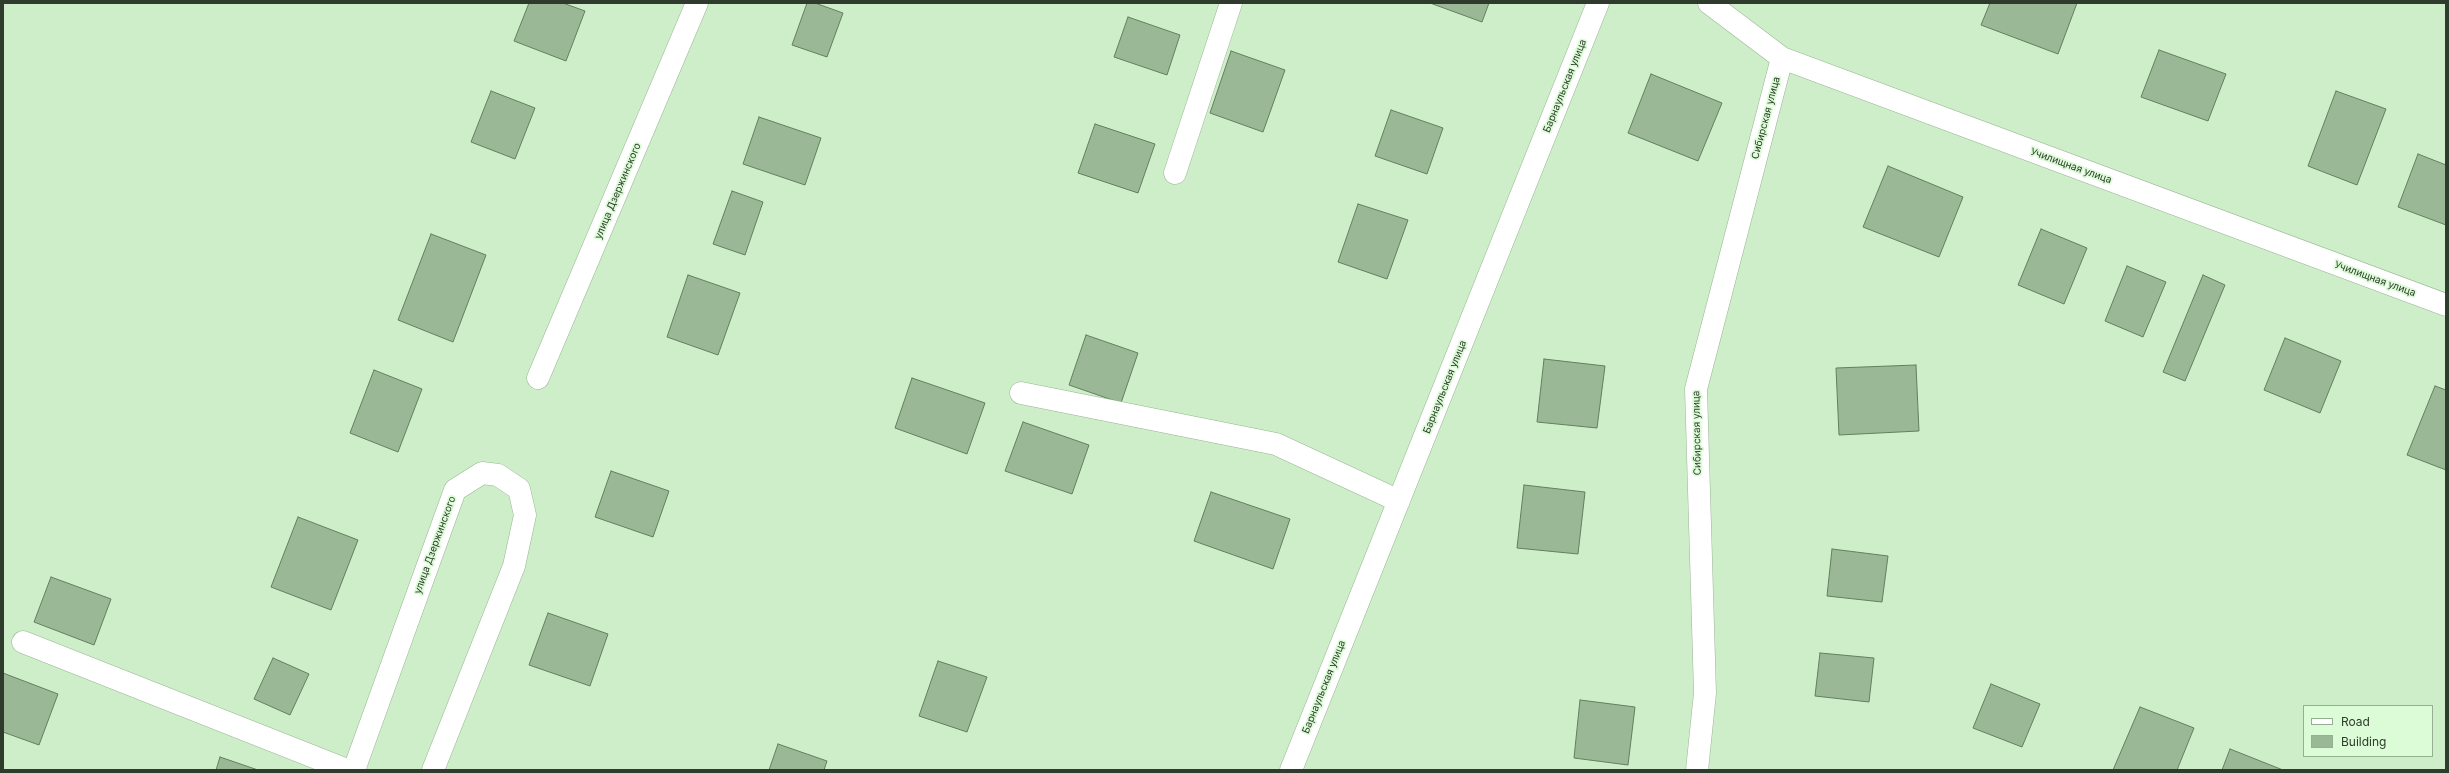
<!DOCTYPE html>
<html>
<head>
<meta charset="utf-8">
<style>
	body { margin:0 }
	#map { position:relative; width:2449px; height:773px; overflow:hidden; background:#ceeec9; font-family:Inter,sans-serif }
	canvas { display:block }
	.frame { position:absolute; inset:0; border:4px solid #2f3b2d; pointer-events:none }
	.legend { position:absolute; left:2303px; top:705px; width:130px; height:52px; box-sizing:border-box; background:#dbfcd6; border:1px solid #96af92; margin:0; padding:5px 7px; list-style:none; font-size:12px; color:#2f3b2d }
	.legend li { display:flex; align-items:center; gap:8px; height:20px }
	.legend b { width:20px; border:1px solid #96af92 }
</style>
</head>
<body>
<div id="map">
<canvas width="2449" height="773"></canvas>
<div class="frame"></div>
<ul class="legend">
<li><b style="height:5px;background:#fff"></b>Road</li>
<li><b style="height:11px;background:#9ab895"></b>Building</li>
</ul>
</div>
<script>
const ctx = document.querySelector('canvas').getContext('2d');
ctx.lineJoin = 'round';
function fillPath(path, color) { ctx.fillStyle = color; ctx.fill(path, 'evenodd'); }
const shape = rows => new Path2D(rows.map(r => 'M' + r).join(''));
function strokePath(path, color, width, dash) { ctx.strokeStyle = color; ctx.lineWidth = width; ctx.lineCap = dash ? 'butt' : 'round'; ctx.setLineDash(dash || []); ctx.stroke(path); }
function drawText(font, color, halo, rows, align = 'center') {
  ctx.font = font + ' Inter,sans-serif'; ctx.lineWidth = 3.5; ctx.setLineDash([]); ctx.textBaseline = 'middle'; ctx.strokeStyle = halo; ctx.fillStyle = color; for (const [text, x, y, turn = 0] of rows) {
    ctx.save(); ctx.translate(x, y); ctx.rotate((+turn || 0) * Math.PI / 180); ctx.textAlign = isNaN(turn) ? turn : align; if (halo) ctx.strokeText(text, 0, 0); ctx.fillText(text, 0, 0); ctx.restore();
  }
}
const building = shape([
	[529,3,563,3,585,11,566,61,514,41,529,3],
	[807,3,815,3,843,13,827,57,792,45,807,3],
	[1430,3,1489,3,1482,22,1430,3],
	[1990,3,2077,3,2058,54,1981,25,1990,3],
	[1128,17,1180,35,1167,75,1114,57,1128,17],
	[2159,50,2226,74,2208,121,2141,97,2159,50],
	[1231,51,1285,70,1263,132,1210,113,1231,51],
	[1651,74,1722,103,1698,161,1628,133,1651,74],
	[491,91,535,108,515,159,471,142,491,91],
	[2336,91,2386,109,2357,185,2308,166,2336,91],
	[1391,110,1443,128,1427,174,1375,156,1391,110],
	[759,117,821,138,805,185,743,164,759,117],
	[1095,124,1155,144,1138,193,1078,173,1095,124],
	[2418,154,2446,165,2446,225,2398,207,2418,154],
	[1888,166,1963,197,1939,257,1863,227,1888,166],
	[732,191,763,202,745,255,713,244,732,191],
	[1358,204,1408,220,1387,279,1338,262,1358,204],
	[2041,229,2087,248,2064,304,2018,285,2041,229],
	[431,234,486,255,453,342,398,320,431,234],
	[2127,266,2166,282,2143,337,2105,321,2127,266],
	[688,275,740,293,718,355,667,337,688,275],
	[2203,275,2225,285,2185,381,2163,372,2203,275],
	[1086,335,1138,353,1121,403,1069,385,1086,335],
	[2285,338,2341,361,2320,413,2264,390,2285,338],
	[1544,359,1605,366,1597,428,1537,422,1544,359],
	[1916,365,1919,431,1839,435,1836,368,1916,365],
	[374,370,422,389,398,452,350,433,374,370],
	[912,378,985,403,967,454,895,428,912,378],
	[2435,386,2446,390,2446,470,2407,455,2435,386],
	[1023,422,1089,445,1072,494,1005,471,1023,422],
	[611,471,669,491,653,537,595,517,611,471],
	[1524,485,1585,492,1578,554,1517,548,1524,485],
	[1211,492,1290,519,1273,569,1194,541,1211,492],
	[298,517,358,540,331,610,271,587,298,517],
	[1832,549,1888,556,1882,602,1827,596,1832,549],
	[51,577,111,599,94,645,34,622,51,577],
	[548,613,608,634,590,686,529,665,548,613],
	[1820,653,1874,658,1869,702,1815,696,1820,653],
	[273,658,309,674,290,715,254,699,273,658],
	[938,661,987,677,967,732,919,716,938,661],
	[3,673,58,694,39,745,3,732,3,673],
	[1991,684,2040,704,2022,747,1973,728,1991,684],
	[1580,700,1635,707,1628,765,1574,758,1580,700],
	[2140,707,2194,728,2177,770,2113,770,2140,707],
	[778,744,827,761,824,770,769,770,778,744],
	[2230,749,2283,770,2222,770,2230,749],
	[220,757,258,770,216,770,220,757]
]);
fillPath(building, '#9ab895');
strokePath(building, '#627f5e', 1);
const minor = shape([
	[1709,3,1782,58,2446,305],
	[1175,173,1231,3],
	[538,378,697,3],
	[1021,393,1276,444,1399,501],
	[23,642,347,770],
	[354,770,455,490,482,473,498,475,519,489,525,515,514,566,433,770],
	[1291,770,1598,3],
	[1697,770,1705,693,1696,389,1782,58]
]);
strokePath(minor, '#98b693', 23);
strokePath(minor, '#fff', 22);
drawText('10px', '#2f3b2d', '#dbfcd6', [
	["Барнаульская улица",1565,86,-68],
	["Сибирская улица",1766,118,-75],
	["Училищная улица",2071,166,20],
	["улица Дзержинского",618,191,-67],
	["Училищная улица",2375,279,20],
	["Барнаульская улица",1445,387,-68],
	["Сибирская улица",1697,433,-91],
	["улица Дзержинского",435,545,-70],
	["Барнаульская улица",1324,687,-68]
]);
</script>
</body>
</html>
